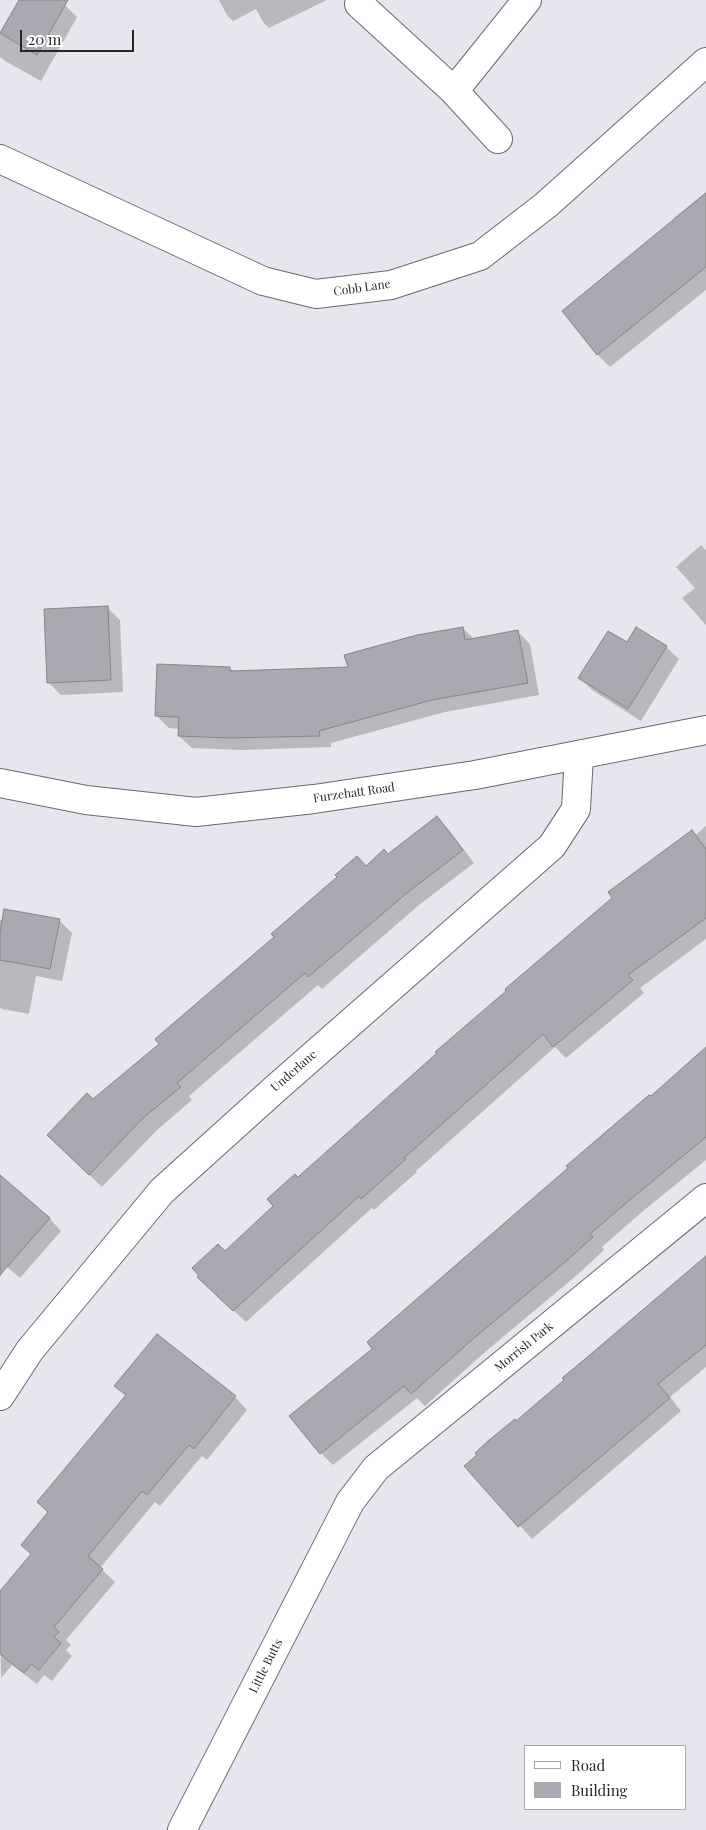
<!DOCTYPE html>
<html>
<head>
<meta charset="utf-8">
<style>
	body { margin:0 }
	#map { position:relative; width:706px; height:1830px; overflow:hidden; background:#e6e6ef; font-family:"Playfair Display",serif }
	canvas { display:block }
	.legend { position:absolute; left:524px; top:1745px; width:162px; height:65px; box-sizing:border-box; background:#fff; border:1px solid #a8a8aa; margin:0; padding:6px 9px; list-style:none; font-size:15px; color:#26262a }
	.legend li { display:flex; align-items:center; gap:10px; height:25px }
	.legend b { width:25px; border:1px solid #a8a8aa }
	.scale { position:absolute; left:20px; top:30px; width:114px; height:22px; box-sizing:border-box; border:2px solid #26262a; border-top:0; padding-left:6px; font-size:15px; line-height:18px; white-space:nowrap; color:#26262a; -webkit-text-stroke:4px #fff; paint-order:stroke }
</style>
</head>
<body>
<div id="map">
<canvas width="706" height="1830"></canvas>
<ul class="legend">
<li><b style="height:6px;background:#fff"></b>Road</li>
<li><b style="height:14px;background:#aaa8b0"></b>Building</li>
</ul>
<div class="scale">20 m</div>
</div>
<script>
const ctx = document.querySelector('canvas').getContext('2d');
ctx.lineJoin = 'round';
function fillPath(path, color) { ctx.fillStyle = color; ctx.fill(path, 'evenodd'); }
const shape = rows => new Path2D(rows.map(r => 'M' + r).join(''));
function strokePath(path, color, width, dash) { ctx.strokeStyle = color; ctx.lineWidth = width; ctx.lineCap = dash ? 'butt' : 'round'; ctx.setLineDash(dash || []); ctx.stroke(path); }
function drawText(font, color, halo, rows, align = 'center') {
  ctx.font = font + ' "Playfair Display",serif'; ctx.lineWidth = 4.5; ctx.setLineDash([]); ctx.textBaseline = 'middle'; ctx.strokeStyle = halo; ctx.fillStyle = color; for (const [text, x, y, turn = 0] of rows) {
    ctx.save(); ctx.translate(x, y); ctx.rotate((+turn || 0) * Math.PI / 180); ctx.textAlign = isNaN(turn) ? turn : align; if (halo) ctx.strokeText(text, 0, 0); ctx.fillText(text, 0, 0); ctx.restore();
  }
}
fillPath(shape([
	[20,0,57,0,65,5,77,17,41,81,5,61,0,57,0,35],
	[219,0,327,0,269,28,263,22,256,9,233,21,227,15],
	[706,192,706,290,610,367,598,355,563,312,676,220,674,218],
	[701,545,706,550,706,625,682,598,695,588,676,567],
	[107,607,120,620,123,692,61,695,48,682],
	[463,628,474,639,518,632,530,644,539,695,445,712,331,743,331,747,242,750,192,748,179,736,180,729,169,728,157,716,230,668,234,672,349,668],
	[627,644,666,647,679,659,641,721,592,690,580,678],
	[437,818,449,830,474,863,419,905,322,989,318,985,189,1096,192,1100,156,1131,102,1187,61,1148,93,1101,367,868,388,855],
	[706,826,706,939,640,988,644,993,566,1058,555,1047,416,1171,417,1172,374,1210,372,1208,246,1322,211,1289,225,1252,275,1207,298,1179],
	[0,920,59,920,72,933,62,981,36,976,29,1014,2,1009,0,1007],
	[706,1049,706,1160,643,1211,602,1247,604,1250,577,1275,485,1352,425,1406,417,1398,333,1465,321,1453,374,1349],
	[0,1192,49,1218,61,1231,20,1278,6,1266,0,1277],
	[706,1259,706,1367,670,1397,681,1411,532,1539,466,1466],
	[157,1336,235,1397,247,1410,207,1460,202,1456,160,1506,155,1502,100,1568,115,1582,66,1640,71,1645,66,1650,72,1656,52,1681,44,1675,37,1684,12,1665,1,1678,0,1593,32,1554,49,1513,127,1396,116,1386]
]), '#0003');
const building = shape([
	[19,0,68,0,37,55,0,33,19,0],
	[706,193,706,267,597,355,562,311,706,193],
	[108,606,111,680,47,683,44,609,108,606],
	[463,627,465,640,518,630,528,683,432,700,319,731,320,736,229,738,178,736,179,717,155,716,157,664,230,667,230,671,348,667,344,655,417,635,463,627],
	[636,627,667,646,628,709,578,678,608,631,627,642,636,627],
	[437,816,463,850,407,893,308,977,305,973,177,1083,181,1087,143,1118,89,1175,47,1135,87,1093,93,1099,159,1044,155,1039,274,937,271,934,337,877,335,875,357,856,366,866,384,849,388,854,437,816],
	[692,830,706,849,706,918,628,975,633,980,553,1047,543,1034,404,1158,406,1159,361,1199,359,1196,233,1311,197,1277,199,1276,192,1268,218,1244,225,1251,273,1206,267,1199,295,1174,298,1177,437,1053,435,1052,506,991,505,989,612,898,608,892,692,830],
	[4,909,60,919,50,969,0,960,0,932,4,909],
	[706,1047,706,1137,631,1199,590,1234,593,1237,565,1262,473,1339,411,1394,404,1386,320,1454,289,1416,372,1349,367,1342,568,1168,566,1166,649,1095,651,1096,706,1047],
	[0,1175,50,1218,0,1275,0,1175],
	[706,1256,706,1345,658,1384,670,1398,518,1527,464,1466,477,1455,475,1453,488,1441,515,1419,516,1421,564,1380,562,1378,585,1359,706,1256],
	[157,1334,236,1396,194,1449,189,1445,147,1495,142,1491,88,1556,103,1569,54,1627,59,1632,54,1637,61,1643,39,1670,31,1664,24,1673,0,1654,0,1591,31,1554,21,1545,48,1512,37,1502,126,1395,114,1386,157,1334]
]);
fillPath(building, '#aaa8b0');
strokePath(building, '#85848b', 1);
const minor = shape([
	[359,4,454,91,527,0],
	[454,91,498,139],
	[0,159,263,281,316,294,391,285,480,256,546,205,706,62],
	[0,783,86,800,196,812,314,799,475,775,706,730],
	[0,1396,30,1350,162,1191,275,1089,552,846,576,809,579,755],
	[182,1830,350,1502,376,1468,706,1198]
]);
strokePath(minor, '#696a71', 30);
strokePath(minor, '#fff', 28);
drawText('12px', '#26262a', '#fff', [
	["Cobb Lane",362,288,-8],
	["Furzehatt Road",354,793,-8],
	["Underlane",294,1071,-41],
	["Morrish Park",524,1347,-39],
	["Little Butts",266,1666,-63]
]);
</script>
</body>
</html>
